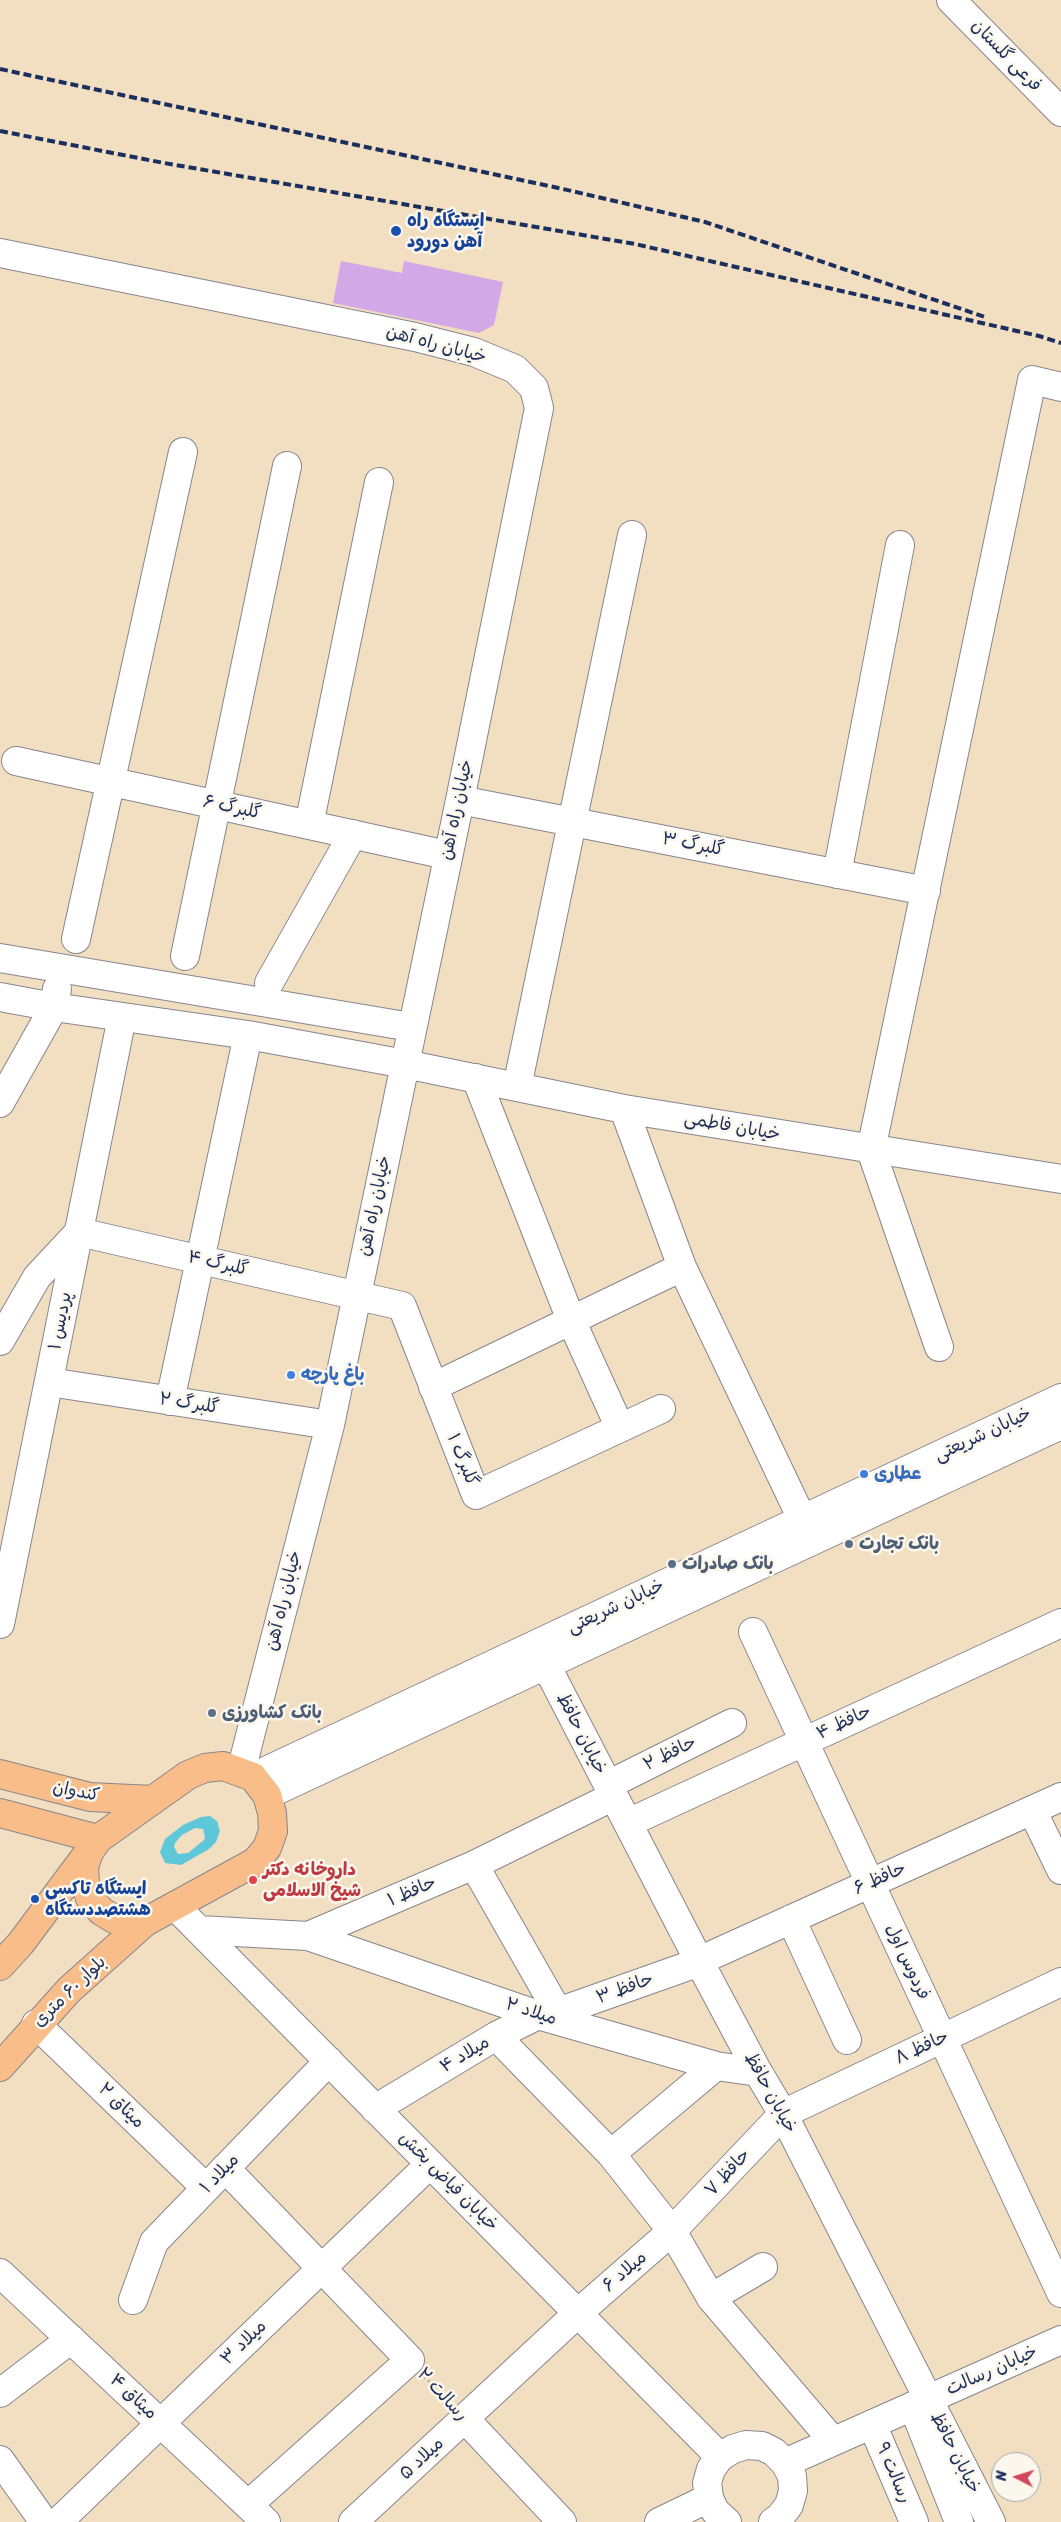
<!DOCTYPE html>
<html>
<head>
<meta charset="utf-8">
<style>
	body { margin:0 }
	#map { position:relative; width:1061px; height:2522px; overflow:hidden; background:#f2dec0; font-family:Sriracha,sans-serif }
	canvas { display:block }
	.north { position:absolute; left:991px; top:2452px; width:50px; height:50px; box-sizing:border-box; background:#fbf7ec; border:1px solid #a1a7b3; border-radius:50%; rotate:275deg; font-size:14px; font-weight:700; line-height:20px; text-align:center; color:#1b2f5e }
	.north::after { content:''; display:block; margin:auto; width:18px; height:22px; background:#d1495b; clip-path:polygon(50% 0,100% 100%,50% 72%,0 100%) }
</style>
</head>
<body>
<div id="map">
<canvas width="1061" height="2522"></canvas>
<div class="north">N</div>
</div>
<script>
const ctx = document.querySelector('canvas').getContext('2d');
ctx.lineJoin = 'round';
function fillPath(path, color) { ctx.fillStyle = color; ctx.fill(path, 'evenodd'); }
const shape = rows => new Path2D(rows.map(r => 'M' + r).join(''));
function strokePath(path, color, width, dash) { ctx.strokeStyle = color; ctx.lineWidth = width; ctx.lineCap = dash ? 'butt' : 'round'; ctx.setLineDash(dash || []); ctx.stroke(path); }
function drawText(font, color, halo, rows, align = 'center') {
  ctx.font = font + ' Sriracha,"Playpen Sans Arabic",sans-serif'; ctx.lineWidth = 5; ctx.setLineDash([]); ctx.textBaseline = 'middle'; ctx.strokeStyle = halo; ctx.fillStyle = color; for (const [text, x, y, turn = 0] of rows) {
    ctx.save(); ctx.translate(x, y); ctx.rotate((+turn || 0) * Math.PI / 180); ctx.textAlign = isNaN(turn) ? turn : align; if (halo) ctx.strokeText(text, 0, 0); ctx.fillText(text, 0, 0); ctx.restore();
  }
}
fillPath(shape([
	[210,1816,217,1821,220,1831,216,1842,209,1849,181,1865,165,1863,160,1852,165,1839,183,1825,201,1817],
	[195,1828,203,1829,205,1838,204,1840,188,1853,178,1854,174,1847,175,1843,182,1835]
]), '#5ec7da');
fillPath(shape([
	[341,261,402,273,404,261,503,282,494,325,479,333,333,303]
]), '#d3a8e6');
const minor = shape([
	[951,0,1061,112],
	[0,253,415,337,474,352,515,369,534,388,539,408,460,800,330,1425,241,1771],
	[16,761,447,855],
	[460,800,926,891],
	[309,825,379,482],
	[837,874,900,545],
	[76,939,183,452],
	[185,956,287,466],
	[0,958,411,1027],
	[269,983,353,834],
	[0,997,54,1007,248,1035,405,1064,624,1109,1061,1179],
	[476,1078,571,1320,620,1428],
	[517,1087,632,535],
	[0,1103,54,1007,57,989],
	[624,1109,682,1267,802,1519],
	[0,1341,37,1277,79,1232,402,1306,476,1495,661,1409],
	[939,1347,871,1150,1032,380,1061,387],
	[49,1382,330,1425],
	[433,1387,682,1267],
	[170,1401,248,1035],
	[0,1624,122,1017],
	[753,1632,1061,2293],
	[546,1665,699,1961,758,2072,783,2114,991,2522],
	[253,1777,1061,1398],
	[608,1785,732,1723],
	[267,1795,1061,1425],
	[1032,1810,1061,1870],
	[628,1823,1061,1623],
	[474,1865,558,2012],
	[176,1907,720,2457],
	[791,1919,847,2040],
	[199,1930,308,1936,474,1865,614,1796],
	[308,1936,538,2015,716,2066,758,2072],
	[699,1961,1061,1797],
	[36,2024,206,2188],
	[496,2036,611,2154,672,2231,711,2298,833,2441],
	[375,2109,496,2036,538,2015,558,2012,691,1965],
	[611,2154,716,2066],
	[225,2168,410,2360,248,2505],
	[0,2273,266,2522],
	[711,2298,763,2267],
	[133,2300,154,2242,329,2061],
	[0,2393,71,2339],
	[913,2406,959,2522],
	[465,2419,562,2522],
	[872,2424,914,2522],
	[0,2460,44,2522],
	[785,2463,1061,2340],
	[58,2522,430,2164],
	[353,2522,578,2313,672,2231,783,2114,1061,1982],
	[659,2522,709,2498],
	[727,2522,715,2511,709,2498,707,2483,711,2469,720,2457,733,2449,746,2445,762,2446,774,2452,785,2463,792,2476,793,2491,789,2505,780,2517,773,2522]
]);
const major = shape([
	[223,1766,253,1777,267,1795,272,1813,273,1831,267,1848,255,1862,145,1922,129,1923,114,1919,101,1911,90,1898,85,1883,84,1867,89,1852,98,1839,188,1775,205,1768,223,1766],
	[0,1774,90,1797,153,1800],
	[0,1813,98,1839],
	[0,1966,21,1943,88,1853],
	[0,2067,69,1990,145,1922]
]);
strokePath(minor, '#86868f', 30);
strokePath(major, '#86868f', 30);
strokePath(shape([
	[425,2377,449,2402]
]), '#86868f', 3, [1, 4]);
strokePath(minor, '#fff', 28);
strokePath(major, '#f8bd89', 28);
strokePath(shape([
	[0,69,563,189,705,222,985,317],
	[0,131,164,163,635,244,1039,336,1061,343]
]), '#1b2f5e', 4, [8, 4]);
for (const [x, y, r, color] of [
	[396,231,6,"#1a4fb4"],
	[291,1375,5,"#3f7fe0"],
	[864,1474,5,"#3f7fe0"],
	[849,1544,5,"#5c6f8a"],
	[672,1564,5,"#5c6f8a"],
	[212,1713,5,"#5c6f8a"],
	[253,1880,5,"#e0444e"],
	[35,1899,5,"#1a4fb4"]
]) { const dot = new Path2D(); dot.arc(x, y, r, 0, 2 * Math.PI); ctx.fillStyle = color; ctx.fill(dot); strokePath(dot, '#fbf7ec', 2); }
drawText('18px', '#1b2f5e', '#fbf7ec', [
	["فرعی گلستان",1006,56,46],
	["خیابان راه آهن",436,345,15],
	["گلبرگ ۶",232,808,12],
	["خیابان راه آهن",457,810,-78],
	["گلبرگ ۳",693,845,11],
	["خیابان فاطمی",732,1127,10],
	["خیابان راه آهن",375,1206,-78],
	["گلبرگ ۴",218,1264,13],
	["پردیس ۱",61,1321,-79],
	["گلبرگ ۲",189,1404,9],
	["خیابان شریعتی",983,1435,-25],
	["گلبرگ ۱",462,1460,68],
	["خیابان راه آهن",284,1601,-76],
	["خیابان شریعتی",616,1607,-25],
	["حافظ ۴",844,1723,-25],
	["خیابان حافظ",581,1734,63],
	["حافظ ۲",670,1754,-26],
	["کندوان",76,1792,11],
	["حافظ ۶",880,1879,-24],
	["حافظ ۱",412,1892,-23],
	["فردوس اول",907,1962,65],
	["حافظ ۳",625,1989,-20],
	["بلوار ۶۰ متری",70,1992,-44],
	["میلاد ۲",531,2012,18],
	["حافظ ۸",922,2048,-25],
	["میلاد ۴",465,2055,-31],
	["خیابان حافظ",770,2093,61],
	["میثاق ۲",121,2106,44],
	["حافظ ۷",728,2173,-47],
	["میلاد ۱",220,2174,-46],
	["خیابان فیاض بخش",448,2182,45],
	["میلاد ۶",625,2272,-41],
	["میلاد ۳",244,2343,-44],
	["خیابان رسالت",992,2371,-24],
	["رسالت ۲",442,2395,47],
	["میثاق ۴",133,2397,43],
	["خیابان حافظ",955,2453,63],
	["میلاد ۵",422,2459,-43],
	["رسالت ۹",893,2473,67]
]);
drawText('bold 18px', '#164399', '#fbf7ec', [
	["ایستگاه راه",407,221],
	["آهن دورود",407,242],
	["ایستگاه تاکسی",45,1889],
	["هشتصددستگاه",45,1910]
], 'left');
drawText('bold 18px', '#366cbe', '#fbf7ec', [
	["باغ پارچه",301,1375],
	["عطاری",874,1474]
], 'left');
drawText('bold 18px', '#4e5e75', '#fbf7ec', [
	["بانک تجارت",859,1544],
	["بانک صادرات",682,1564],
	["بانک کشاورزی",222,1713]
], 'left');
drawText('bold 18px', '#be3a42', '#fbf7ec', [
	["داروخانه دکتر",263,1870],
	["شیخ الاسلامی",263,1891]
], 'left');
</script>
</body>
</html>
